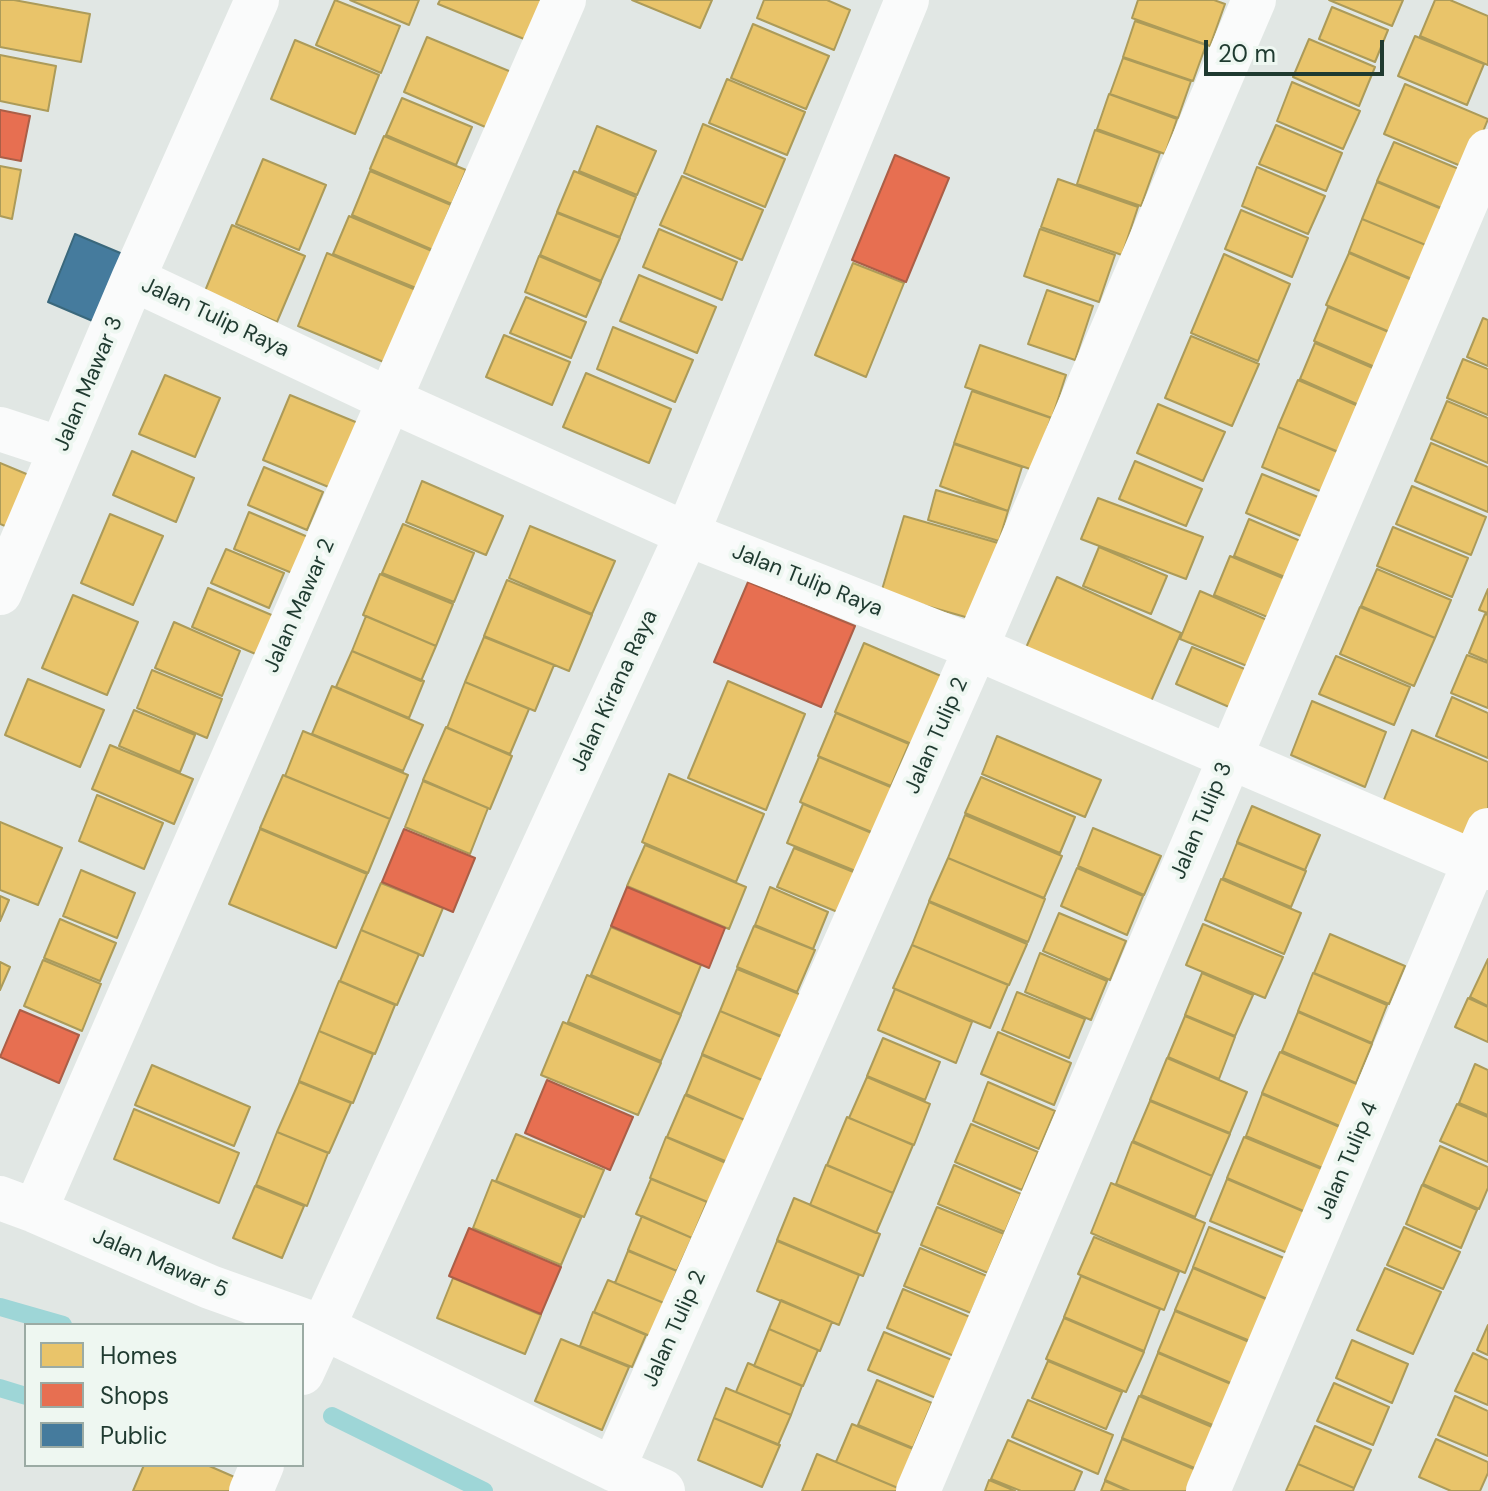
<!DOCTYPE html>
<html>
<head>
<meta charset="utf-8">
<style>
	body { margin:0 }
	#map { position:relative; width:1488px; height:1491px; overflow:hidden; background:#e1e7e4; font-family:"DM Sans",sans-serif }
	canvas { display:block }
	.legend { position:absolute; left:24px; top:1323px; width:280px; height:144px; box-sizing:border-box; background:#eef7f1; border:2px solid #9baba4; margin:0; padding:10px 14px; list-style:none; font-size:24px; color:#1f3a30 }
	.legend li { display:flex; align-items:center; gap:16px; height:40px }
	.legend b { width:40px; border:2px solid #9baba4 }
	.scale { position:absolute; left:1204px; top:40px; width:180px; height:36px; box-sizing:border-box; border:4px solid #1f3a30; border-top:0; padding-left:10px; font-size:24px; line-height:28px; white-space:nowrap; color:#1f3a30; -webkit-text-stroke:6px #eef7f1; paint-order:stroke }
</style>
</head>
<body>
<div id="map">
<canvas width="1488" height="1491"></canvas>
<ul class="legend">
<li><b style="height:22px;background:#e9c46a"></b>Homes</li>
<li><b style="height:22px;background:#e76f51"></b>Shops</li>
<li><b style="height:22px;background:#457b9d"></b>Public</li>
</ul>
<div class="scale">20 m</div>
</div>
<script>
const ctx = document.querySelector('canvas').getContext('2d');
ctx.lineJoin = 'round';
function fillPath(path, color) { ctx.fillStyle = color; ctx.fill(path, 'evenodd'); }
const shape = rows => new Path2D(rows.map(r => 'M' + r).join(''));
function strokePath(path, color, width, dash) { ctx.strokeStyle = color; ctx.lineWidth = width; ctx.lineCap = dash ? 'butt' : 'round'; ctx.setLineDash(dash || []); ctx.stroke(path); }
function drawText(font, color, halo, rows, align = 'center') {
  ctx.font = font + ' "DM Sans",sans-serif'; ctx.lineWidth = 8; ctx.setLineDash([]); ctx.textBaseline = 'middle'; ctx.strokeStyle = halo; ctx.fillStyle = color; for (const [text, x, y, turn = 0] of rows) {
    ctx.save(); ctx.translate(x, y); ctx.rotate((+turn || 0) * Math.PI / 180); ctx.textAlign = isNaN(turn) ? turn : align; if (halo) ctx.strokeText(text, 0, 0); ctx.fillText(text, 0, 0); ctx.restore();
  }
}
const homes = shape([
	[0,0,14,0,90,14,81,62,0,47,0,0],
	[335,0,400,26,381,73,316,45,335,0],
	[350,0,419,0,409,25,350,0],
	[440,0,546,0,529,41,438,4,440,0],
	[632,0,712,0,700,28,632,0],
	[764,0,827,0,850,10,834,50,757,18,764,0],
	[1138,0,1214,0,1225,4,1210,46,1132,18,1138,0],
	[1329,0,1403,0,1392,26,1329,0],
	[1435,0,1450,0,1488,16,1488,65,1420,36,1435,0],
	[1332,7,1388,30,1375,62,1319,39,1332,7],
	[1135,21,1206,45,1193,81,1123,57,1135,21],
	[753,24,829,56,806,109,731,78,753,24],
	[1415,36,1484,64,1467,105,1398,76,1415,36],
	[427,37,521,76,497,132,404,92,427,37],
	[1309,39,1375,67,1359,106,1293,77,1309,39],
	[295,40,379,75,355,134,271,99,295,40],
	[0,55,56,66,48,111,0,101,0,55],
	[1123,58,1191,81,1178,118,1110,94,1123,58],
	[727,79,805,112,787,155,709,123,727,79],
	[1292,82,1360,111,1343,149,1277,121,1292,82],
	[1405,84,1488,119,1468,169,1384,134,1405,84],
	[1109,94,1177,119,1165,154,1097,129,1109,94],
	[402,98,472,127,456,165,386,135,402,98],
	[703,124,785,159,765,207,684,173,703,124],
	[1276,125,1342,153,1326,191,1259,164,1276,125],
	[597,126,656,151,637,195,579,171,597,126],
	[1095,130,1160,153,1141,206,1077,184,1095,130],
	[384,136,466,170,452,204,370,169,384,136],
	[1394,142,1466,172,1451,212,1377,181,1394,142],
	[263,159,326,185,299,250,236,224,263,159],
	[0,166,21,170,12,219,0,216,0,166],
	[1257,167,1325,196,1308,234,1242,206,1257,167],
	[370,171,451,205,433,250,352,215,370,171],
	[574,171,636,197,620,237,557,212,574,171],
	[682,176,763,210,742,260,660,225,682,176],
	[1058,179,1138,207,1122,255,1041,227,1058,179],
	[1377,182,1449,212,1433,248,1362,219,1377,182],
	[1241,210,1308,238,1292,277,1225,249,1241,210],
	[557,213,620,238,601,281,540,255,557,213],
	[349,216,432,251,416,288,333,254,349,216],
	[1362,219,1433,248,1419,282,1349,252,1362,219],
	[232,225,305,256,277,322,205,291,232,225],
	[659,229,737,262,722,300,643,267,659,229],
	[1040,229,1115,255,1099,302,1024,276,1040,229],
	[327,253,416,290,386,363,298,326,327,253],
	[1349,253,1419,283,1397,335,1326,305,1349,253],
	[1224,254,1290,284,1258,361,1191,333,1224,254],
	[539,256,601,282,586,317,525,292,539,256],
	[853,263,904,283,866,377,815,355,853,263],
	[639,275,716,307,697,353,620,321,639,275],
	[1047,290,1093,306,1075,360,1028,344,1047,290],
	[526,297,586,322,571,358,510,333,526,297],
	[1328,307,1396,335,1382,370,1314,341,1328,307],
	[1483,318,1488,320,1488,366,1467,357,1483,318],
	[613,327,693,360,675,402,597,369,613,327],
	[504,335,570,362,552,405,486,377,504,335],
	[1191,336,1259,364,1232,426,1165,398,1191,336],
	[1315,343,1382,372,1368,409,1300,379,1315,343],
	[980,345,1066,375,1052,418,965,387,980,345],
	[1463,359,1488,369,1488,415,1447,398,1463,359],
	[586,373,671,409,649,463,563,427,586,373],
	[165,375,220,398,195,457,139,434,165,375],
	[1298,380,1370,411,1351,457,1278,427,1298,380],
	[972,391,1051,418,1033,470,954,443,972,391],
	[290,395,358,423,331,488,263,460,290,395],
	[1447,401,1488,418,1488,463,1431,439,1447,401],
	[1158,404,1225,432,1203,481,1137,453,1158,404],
	[1278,427,1347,456,1330,495,1262,467,1278,427],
	[1431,443,1488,467,1488,512,1415,481,1431,443],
	[954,444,1022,467,1008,511,940,486,954,444],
	[132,451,194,478,176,522,113,495,132,451],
	[1135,461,1202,489,1186,526,1119,499,1135,461],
	[0,463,36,478,15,530,0,524,0,463],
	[264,467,323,492,307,530,248,505,264,467],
	[1262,474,1330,502,1313,541,1246,513,1262,474],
	[422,481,503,516,486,555,406,522,422,481],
	[1412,486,1486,517,1471,555,1396,524,1412,486],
	[936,490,1008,511,999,541,928,520,936,490],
	[1098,498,1203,537,1186,579,1081,539,1098,498],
	[249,512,308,537,292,573,234,549,249,512],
	[110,514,163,536,133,605,81,583,110,514],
	[904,516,1005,545,983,622,881,593,904,516],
	[1249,519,1312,546,1297,582,1234,556,1249,519],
	[403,524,474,553,454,602,382,573,403,524],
	[530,526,615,561,592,614,509,578,530,526],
	[1393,527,1468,558,1452,597,1377,566,1393,527],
	[1099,547,1167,576,1151,614,1083,586,1099,547],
	[226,549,284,573,269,608,211,583,226,549],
	[1230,556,1297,584,1282,623,1214,595,1230,556],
	[1377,569,1451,600,1435,638,1361,606,1377,569],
	[380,574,453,604,436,646,363,615,380,574],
	[1057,577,1181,633,1149,706,1025,650,1057,577],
	[507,580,592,615,569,671,484,636,507,580],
	[208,588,281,619,265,658,192,627,208,588],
	[1488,589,1488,613,1479,610,1488,589],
	[1200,591,1281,626,1262,672,1180,639,1200,591],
	[73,595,138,622,107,695,42,668,73,595],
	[1360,607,1435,638,1414,686,1340,654,1360,607],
	[1485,614,1488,615,1488,661,1469,653,1485,614],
	[366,616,436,646,421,681,352,651,366,616],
	[174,622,240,651,222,696,155,668,174,622],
	[484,637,554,665,535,711,465,682,484,637],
	[864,643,948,679,919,747,835,712,864,643],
	[1192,647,1259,675,1243,713,1176,684,1192,647],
	[352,651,424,681,409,718,336,687,352,651],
	[1467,655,1488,663,1488,708,1451,693,1467,655],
	[1336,656,1410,687,1394,725,1319,694,1336,656],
	[152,670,222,699,207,738,137,708,152,670],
	[28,679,104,710,80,767,5,735,28,679],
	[728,681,805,714,766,810,688,778,728,681],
	[465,682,529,709,510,754,447,728,465,682],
	[332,686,423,725,403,771,312,734,332,686],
	[1452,697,1488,713,1488,758,1436,736,1452,697],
	[1312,701,1386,732,1365,787,1291,755,1312,701],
	[134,710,195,735,180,772,119,746,134,710],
	[836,713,909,744,891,786,818,756,836,713],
	[446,727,512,756,490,809,423,780,446,727],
	[1412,730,1488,762,1488,823,1480,842,1383,802,1412,730],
	[303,731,408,775,390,819,285,776,303,731],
	[997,736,1101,780,1085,817,982,774,997,736],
	[110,745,193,779,174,824,92,789,110,745],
	[819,757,893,788,874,833,800,802,819,757],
	[669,774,764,814,736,882,642,842,669,774],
	[283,775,390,819,368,873,260,828,283,775],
	[981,777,1075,817,1060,853,965,813,981,777],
	[423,781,488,808,470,854,405,827,423,781],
	[97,795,163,823,144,869,79,841,97,795],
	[803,804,874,834,858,872,787,843,803,804],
	[1252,806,1320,835,1305,870,1237,842,1252,806],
	[965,815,1062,856,1044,898,948,858,965,815],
	[0,822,62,848,38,905,0,890,0,822],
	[1093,828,1161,856,1144,895,1078,866,1093,828],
	[260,829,367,874,336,948,229,904,260,829],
	[1237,843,1306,871,1291,907,1223,878,1237,843],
	[645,845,746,887,729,929,627,886,645,845],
	[794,848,856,873,840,913,777,887,794,848],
	[948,858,1045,899,1028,942,929,901,948,858],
	[1077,868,1143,896,1127,935,1061,906,1077,868],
	[81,870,135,893,117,938,63,916,81,870],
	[1221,879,1301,913,1284,954,1205,920,1221,879],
	[381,883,443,908,423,956,361,930,381,883],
	[770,887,828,912,813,949,755,925,770,887],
	[0,896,9,900,0,921,0,896],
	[929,902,1027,944,1009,985,912,945,929,902],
	[1059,913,1126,941,1110,980,1043,951,1059,913],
	[60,919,116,943,100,981,44,958,60,919],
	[1203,924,1283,957,1265,998,1186,965,1203,924],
	[754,926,815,950,797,992,737,967,754,926],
	[611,927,701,965,681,1014,591,975,611,927],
	[361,930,419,954,397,1005,340,981,361,930],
	[1330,934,1405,966,1389,1004,1314,973,1330,934],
	[912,945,1008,985,990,1028,893,988,912,945],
	[1040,953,1107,981,1091,1020,1025,992,1040,953],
	[1488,959,1488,1006,1470,997,1488,959],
	[43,960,101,984,82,1031,24,1006,43,960],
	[0,962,10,967,0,990,0,962],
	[737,969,804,996,786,1038,720,1011,737,969],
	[1202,973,1253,995,1235,1036,1185,1015,1202,973],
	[1313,973,1387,1005,1372,1043,1298,1011,1313,973],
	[587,975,681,1015,661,1061,568,1022,587,975],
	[339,981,395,1005,375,1054,319,1031,339,981],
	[895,989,972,1022,956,1063,878,1030,895,989],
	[1017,992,1085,1019,1069,1058,1002,1030,1017,992],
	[1468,998,1488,1007,1488,1042,1455,1027,1468,998],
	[720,1011,786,1039,767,1082,702,1054,720,1011],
	[1298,1012,1372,1044,1356,1083,1282,1051,1298,1012],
	[1185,1016,1235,1037,1219,1079,1168,1057,1185,1016],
	[563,1022,661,1063,638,1115,541,1075,563,1022],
	[319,1031,373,1054,353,1103,299,1081,319,1031],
	[998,1032,1071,1063,1054,1105,981,1074,998,1032],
	[883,1038,940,1062,925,1100,867,1076,883,1038],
	[1280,1052,1359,1085,1342,1127,1262,1093,1280,1052],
	[702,1055,764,1081,747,1121,686,1094,702,1055],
	[1167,1058,1247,1092,1230,1133,1150,1100,1167,1058],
	[1475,1064,1488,1070,1488,1115,1459,1103,1475,1064],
	[152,1065,250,1107,234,1146,135,1105,152,1065],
	[867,1077,930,1104,914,1145,849,1118,867,1077],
	[299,1082,351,1103,329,1153,277,1132,299,1082],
	[988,1082,1055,1111,1039,1149,973,1121,988,1082],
	[1262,1094,1342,1128,1325,1169,1246,1136,1262,1094],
	[685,1095,747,1121,730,1163,667,1137,685,1095],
	[1150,1101,1230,1134,1212,1176,1133,1141,1150,1101],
	[1457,1104,1488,1117,1488,1162,1440,1141,1457,1104],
	[134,1109,239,1153,219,1203,114,1159,134,1109],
	[847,1117,913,1145,893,1193,827,1165,847,1117],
	[971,1124,1038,1152,1022,1190,955,1162,971,1124],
	[277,1132,328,1153,307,1206,256,1185,277,1132],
	[516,1134,604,1170,584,1217,496,1181,516,1134],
	[666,1137,726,1163,710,1203,650,1178,666,1137],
	[1244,1137,1324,1170,1306,1212,1227,1178,1244,1137],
	[1132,1142,1212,1176,1195,1217,1116,1184,1132,1142],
	[1440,1146,1488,1167,1488,1188,1479,1209,1423,1184,1440,1146],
	[826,1165,893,1193,876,1233,810,1205,826,1165],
	[954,1165,1021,1194,1005,1232,938,1204,954,1165],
	[651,1179,707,1202,692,1238,636,1214,651,1179],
	[1227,1179,1307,1213,1290,1254,1210,1221,1227,1179],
	[492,1180,581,1218,561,1265,473,1228,492,1180],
	[1111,1183,1205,1223,1185,1273,1091,1233,1111,1183],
	[1422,1185,1477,1210,1461,1248,1406,1224,1422,1185],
	[255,1186,304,1206,282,1258,233,1238,255,1186],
	[794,1198,880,1234,863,1276,777,1240,794,1198],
	[937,1207,1004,1234,988,1273,921,1245,937,1207],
	[642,1216,692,1238,677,1271,628,1250,642,1216],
	[1209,1227,1289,1260,1272,1301,1193,1267,1209,1227],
	[1404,1227,1460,1252,1443,1289,1387,1265,1404,1227],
	[1094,1237,1179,1272,1164,1310,1078,1274,1094,1237],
	[777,1241,859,1275,839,1325,757,1291,777,1241],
	[920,1248,987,1276,971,1313,904,1286,920,1248],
	[628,1251,677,1271,664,1303,615,1283,628,1251],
	[1193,1268,1273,1302,1255,1343,1175,1310,1193,1268],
	[1385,1268,1441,1292,1413,1354,1357,1330,1385,1268],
	[1081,1276,1160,1309,1144,1351,1064,1317,1081,1276],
	[453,1278,541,1315,525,1354,437,1318,453,1278],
	[608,1280,664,1303,650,1336,594,1312,608,1280],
	[903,1289,970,1317,954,1356,887,1328,903,1289],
	[781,1300,832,1322,820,1351,769,1329,781,1300],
	[1175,1311,1254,1344,1238,1386,1158,1352,1175,1311],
	[593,1312,646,1335,632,1367,580,1346,593,1312],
	[1064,1318,1144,1352,1126,1392,1046,1359,1064,1318],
	[1488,1325,1488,1355,1477,1350,1488,1325],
	[769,1329,818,1350,803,1386,754,1366,769,1329],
	[884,1332,952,1360,936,1398,868,1370,884,1332],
	[561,1339,629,1367,602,1430,535,1401,561,1339],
	[1352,1340,1408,1364,1392,1403,1336,1378,1352,1340],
	[1158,1353,1238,1387,1220,1428,1141,1395,1158,1353],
	[1473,1353,1488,1360,1488,1405,1455,1391,1473,1353],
	[1048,1361,1122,1392,1106,1429,1032,1398,1048,1361],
	[748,1363,802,1386,791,1415,736,1392,748,1363],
	[877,1380,932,1403,913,1448,858,1425,877,1380],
	[1334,1383,1389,1407,1373,1445,1317,1421,1334,1383],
	[726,1388,791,1415,778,1445,714,1418,726,1388],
	[1139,1396,1219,1430,1202,1471,1122,1438,1139,1396],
	[1455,1396,1488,1411,1488,1456,1438,1435,1455,1396],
	[1028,1400,1113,1435,1098,1474,1012,1437,1028,1400],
	[714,1418,780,1445,762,1487,698,1460,714,1418],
	[852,1424,913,1449,898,1488,836,1462,852,1424],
	[1315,1426,1371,1450,1354,1488,1298,1464,1315,1426],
	[1122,1439,1201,1472,1194,1491,1130,1491,1105,1480,1122,1439],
	[1436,1439,1488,1462,1488,1473,1480,1491,1451,1491,1419,1477,1436,1439],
	[1008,1440,1082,1472,1074,1491,1021,1491,991,1479,1008,1440],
	[817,1454,905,1491,802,1491,817,1454],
	[1298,1464,1354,1488,1353,1491,1286,1491,1298,1464],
	[144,1465,207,1465,239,1479,234,1491,133,1491,144,1465],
	[989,1480,1015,1491,985,1491,989,1480],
	[1105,1481,1128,1491,1101,1491,1105,1481]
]);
fillPath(homes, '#e9c46a');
strokePath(homes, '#ac9b59', 2);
const shops = shape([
	[0,110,30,116,21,161,0,157,0,110],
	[895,155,949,178,906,282,852,260,895,155],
	[748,582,855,626,821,707,714,662,748,582],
	[404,829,475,858,453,912,382,882,404,829],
	[627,887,725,928,709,968,611,926,627,887],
	[20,1010,79,1035,59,1083,0,1057,20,1010],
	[547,1080,633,1117,610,1170,525,1133,547,1080],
	[469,1228,561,1267,541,1314,449,1276,469,1228]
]);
fillPath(shops, '#e76f51');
strokePath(shops, '#ab5f47', 2);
const public = shape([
	[75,234,137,260,109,328,48,302,75,234]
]);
fillPath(public, '#457b9d');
strokePath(public, '#3a687c', 2);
strokePath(shape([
	[0,1307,63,1325],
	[0,1388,26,1396],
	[332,1416,484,1491]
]), '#9ed6d7', 18);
strokePath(shape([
	[133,279,390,400,687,534,976,648,1488,868],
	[0,429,61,449],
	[0,593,133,279,257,0],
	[0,1198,35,1211,210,1287,322,1327,613,1469,663,1491],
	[35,1211,564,0],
	[302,1373,687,534,907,0],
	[613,1469,976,648,1254,0],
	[251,1491,262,1465],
	[918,1491,1488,151],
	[1208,1491,1488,830]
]), '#fafbfb', 44);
drawText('22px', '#1f3a30', '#eef7f1', [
	["Jalan Tulip Raya",215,318,25],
	["Jalan Mawar 3",89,384,-67],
	["Jalan Tulip Raya",807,581,22],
	["Jalan Mawar 2",300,606,-66],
	["Jalan Kirana Raya",615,691,-65],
	["Jalan Tulip 2",937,736,-66],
	["Jalan Tulip 3",1202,821,-67],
	["Jalan Tulip 4",1348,1161,-67],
	["Jalan Mawar 5",160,1264,23],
	["Jalan Tulip 2",675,1329,-66]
]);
</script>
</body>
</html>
